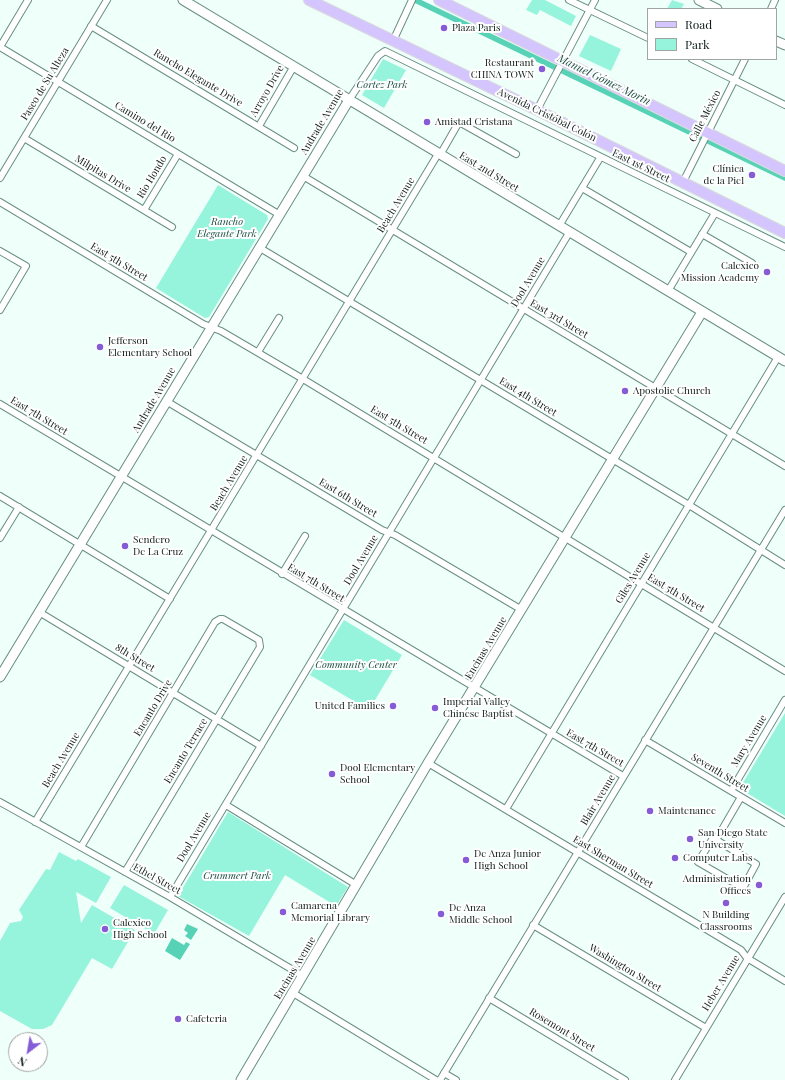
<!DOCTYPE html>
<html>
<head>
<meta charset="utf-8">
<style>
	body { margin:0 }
	#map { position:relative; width:785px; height:1080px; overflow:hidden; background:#effffa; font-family:"Playfair Display",serif }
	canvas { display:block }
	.legend { position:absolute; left:647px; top:8px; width:130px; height:52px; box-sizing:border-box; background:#fff; border:1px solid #9fa5a3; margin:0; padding:5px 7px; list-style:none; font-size:12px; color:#0f1e1a }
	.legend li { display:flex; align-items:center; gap:8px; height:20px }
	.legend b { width:20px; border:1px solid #9fa5a3 }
	.north { position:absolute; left:8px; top:1032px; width:40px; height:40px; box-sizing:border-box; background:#fff; border:1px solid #9fa5a3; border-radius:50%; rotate:211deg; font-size:11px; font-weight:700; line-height:16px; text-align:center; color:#0f1e1a }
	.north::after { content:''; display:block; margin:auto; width:14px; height:18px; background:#865cd6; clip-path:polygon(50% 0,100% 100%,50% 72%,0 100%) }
</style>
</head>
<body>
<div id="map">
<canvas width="785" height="1080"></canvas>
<ul class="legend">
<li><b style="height:5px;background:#d5c5fe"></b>Road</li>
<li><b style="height:11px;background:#97f4dc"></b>Park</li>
</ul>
<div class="north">N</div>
</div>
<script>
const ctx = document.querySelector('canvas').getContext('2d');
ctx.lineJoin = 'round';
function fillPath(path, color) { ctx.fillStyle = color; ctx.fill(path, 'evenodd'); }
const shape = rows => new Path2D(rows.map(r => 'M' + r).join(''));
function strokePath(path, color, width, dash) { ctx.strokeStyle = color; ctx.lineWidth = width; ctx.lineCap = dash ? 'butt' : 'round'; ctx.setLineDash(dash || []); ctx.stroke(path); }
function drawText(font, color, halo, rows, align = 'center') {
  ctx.font = font + ' "Playfair Display",serif'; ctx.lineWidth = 4; ctx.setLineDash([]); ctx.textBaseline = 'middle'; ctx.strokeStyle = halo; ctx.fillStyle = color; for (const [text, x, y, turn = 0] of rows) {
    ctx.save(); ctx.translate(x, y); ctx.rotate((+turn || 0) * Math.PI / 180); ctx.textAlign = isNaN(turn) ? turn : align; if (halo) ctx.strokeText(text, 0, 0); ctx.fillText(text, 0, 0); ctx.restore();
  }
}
fillPath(shape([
	[532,0,545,0,576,16,571,26,540,10,537,15,526,10],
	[672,0,684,4,681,9,667,9],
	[590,35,621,49,611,71,579,56],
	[383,59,406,70,384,108,362,95],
	[218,185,267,215,268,219,209,317,205,318,156,288],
	[344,620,402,655,369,710,310,675],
	[785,713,785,816,742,790,741,786],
	[228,812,348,887,336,906,285,875,249,936,178,896],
	[59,852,76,861,78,859,111,877,96,903,76,892,81,923,92,905,135,930,112,969,92,958,52,1025,43,1029,32,1029,0,1011,0,941,10,923,21,921,23,917,19,910,46,869,50,870],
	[124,885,168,910,154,934,110,908]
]), '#97f4dc');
fillPath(shape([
	[187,924,198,929,191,940,185,936,188,933,184,930],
	[172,938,184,945,186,942,190,944,180,960,165,951]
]), '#57d2b6');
strokePath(shape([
	[415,0,785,178]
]), '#57d2b6', 5.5);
const street = shape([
	[569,0,648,38],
	[771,9,775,0],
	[91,26,294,148],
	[393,41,412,0],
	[0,47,280,215],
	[0,47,28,0],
	[692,59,785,105],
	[349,100,378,56,385,51,785,247],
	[537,110,595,0],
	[259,126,294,66],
	[24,138,172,227],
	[440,155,459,122,516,154],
	[303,176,785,466],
	[0,178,107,0],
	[683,182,745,59],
	[582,188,691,252],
	[0,202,203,324,221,331,303,379,785,671],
	[144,210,178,154],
	[559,226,600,158],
	[702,234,752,263],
	[260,248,689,505,785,565],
	[0,251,26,266,0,310],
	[668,291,715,213],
	[258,352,279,318],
	[166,401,382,530,395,535,522,610],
	[0,404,623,776],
	[0,496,170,599],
	[0,538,19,507],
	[282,574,305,536],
	[39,612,261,746],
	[645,740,785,823],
	[428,763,741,950,747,958,785,981],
	[731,791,785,700],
	[0,802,170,897,303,976],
	[226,805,355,884],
	[506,809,778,357],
	[35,822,438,154],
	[713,838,756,864,743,888,698,862,713,838],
	[716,840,741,797],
	[81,847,215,622,220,619,223,619,259,640,260,647,125,872],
	[170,897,569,233],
	[533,925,706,1028],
	[293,993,436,1080],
	[489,998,625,1080],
	[444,1073,456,1080],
	[440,1080,785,510],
	[675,1080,785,897]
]);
const secondary = shape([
	[183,0,785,361],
	[699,0,717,9],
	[776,41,785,45],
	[0,677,349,100],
	[241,1080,428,763,702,312]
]);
const primary = shape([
	[309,0,537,110,785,233],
	[439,0,785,171]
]);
strokePath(street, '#6a8f84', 8);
strokePath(secondary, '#6a8f84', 11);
strokePath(primary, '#d9dbda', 12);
strokePath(street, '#fff', 6);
strokePath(secondary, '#fff', 9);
strokePath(primary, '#d5c5fe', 10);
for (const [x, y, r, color] of [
	[444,28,4,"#865cd6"],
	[542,69,4,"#865cd6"],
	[427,122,4,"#865cd6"],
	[752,175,4,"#865cd6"],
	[767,272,4,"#865cd6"],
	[100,347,4,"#865cd6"],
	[625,391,4,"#865cd6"],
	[125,546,4,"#865cd6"],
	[393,706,4,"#865cd6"],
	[435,708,4,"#865cd6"],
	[332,774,4,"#865cd6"],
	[650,811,4,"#865cd6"],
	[690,839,4,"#865cd6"],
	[675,858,4,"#865cd6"],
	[466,860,4,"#865cd6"],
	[759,885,4,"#865cd6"],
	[726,903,4,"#865cd6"],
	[283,912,4,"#865cd6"],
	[441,914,4,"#865cd6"],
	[105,929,4,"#865cd6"],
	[178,1019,4,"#865cd6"]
]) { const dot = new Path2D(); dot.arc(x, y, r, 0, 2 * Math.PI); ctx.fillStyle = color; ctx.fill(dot); strokePath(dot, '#fff', 1.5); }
drawText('10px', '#0f1e1a', '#fff', [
	["Plaza Paris",452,28],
	["Restaurant",534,63,"right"],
	["CHINA TOWN",534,75,"right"],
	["Amistad Cristana",435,122],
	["Clínica",744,169,"right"],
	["de la Piel",744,181,"right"],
	["Calexico",759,266,"right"],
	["Mission Academy",759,278,"right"],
	["Jefferson",108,341],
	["Elementary School",108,353],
	["Apostolic Church",633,391],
	["Sendero",133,540],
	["De La Cruz",133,552],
	["Imperial Valley",443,702],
	["Chinese Baptist",443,714],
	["United Families",385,706,"right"],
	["Dool Elementary",340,768],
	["School",340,780],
	["Maintenance",658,811],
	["San Diego State",698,833],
	["University",698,845],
	["De Anza Junior",474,854],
	["High School",474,866],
	["Computer Labs",683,858],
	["Administration",751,879,"right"],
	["Offices",751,891,"right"],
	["Camarena",291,906],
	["Memorial Library",291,918],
	["De Anza",449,908],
	["Middle School",449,920],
	["N Building",726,915,"center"],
	["Classrooms",726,927,"center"],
	["Calexico",113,923],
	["High School",113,935],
	["Cafeteria",186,1019]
], 'left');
drawText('10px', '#0f1e1a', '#fff', [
	["Rancho Elegante Drive",198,78,31],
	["Paseo de Su Alteza",45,84,-59],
	["Arroyo Drive",267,91,-60],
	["Avenida Cristóbal Colón",547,115,26],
	["Calle México",705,116,-63],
	["Camino del Rio",145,122,31],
	["Andrade Avenue",322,122,-59],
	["East 1st Street",641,166,26],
	["East 2nd Street",489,172,31],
	["Milpitas Drive",103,174,31],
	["Rio Hondo",152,177,-59],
	["Beach Avenue",396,205,-59],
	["East 5th Street",119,262,31],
	["Dool Avenue",528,282,-59],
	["East 3rd Street",559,319,31],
	["East 4th Street",528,397,31],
	["Andrade Avenue",154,400,-59],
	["East 7th Street",39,416,31],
	["East 5th Street",399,425,31],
	["Beach Avenue",229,483,-59],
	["East 6th Street",348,498,31],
	["Dool Avenue",361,560,-59],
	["Giles Avenue",633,578,-59],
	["East 7th Street",316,583,31],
	["East 5th Street",676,593,31],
	["Encinas Avenue",486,648,-59],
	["8th Street",135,658,31],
	["Encanto Drive",153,708,-59],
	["Mary Avenue",749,741,-59],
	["East 7th Street",595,748,30],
	["Encanto Terrace",186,751,-59],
	["Beach Avenue",61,760,-59],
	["Seventh Street",720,773,31],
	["Blair Avenue",598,800,-59],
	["Dool Avenue",194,837,-59],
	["East Sherman Street",613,862,31],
	["Ethel Street",157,879,29],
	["Encinas Avenue",295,968,-59],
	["Washington Street",625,968,31],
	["Heber Avenue",721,983,-59],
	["Rosemont Street",562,1030,31]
]);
drawText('italic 10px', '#194e42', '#fff', [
	["Cortez Park",382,85],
	["Rancho",227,222],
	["Elegante Park",227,234],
	["Community Center",356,665],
	["Crummert Park",237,876]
]);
drawText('italic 11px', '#1b4f44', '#fff', [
	["Manuel Gómez Morin",604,80,26]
]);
</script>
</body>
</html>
